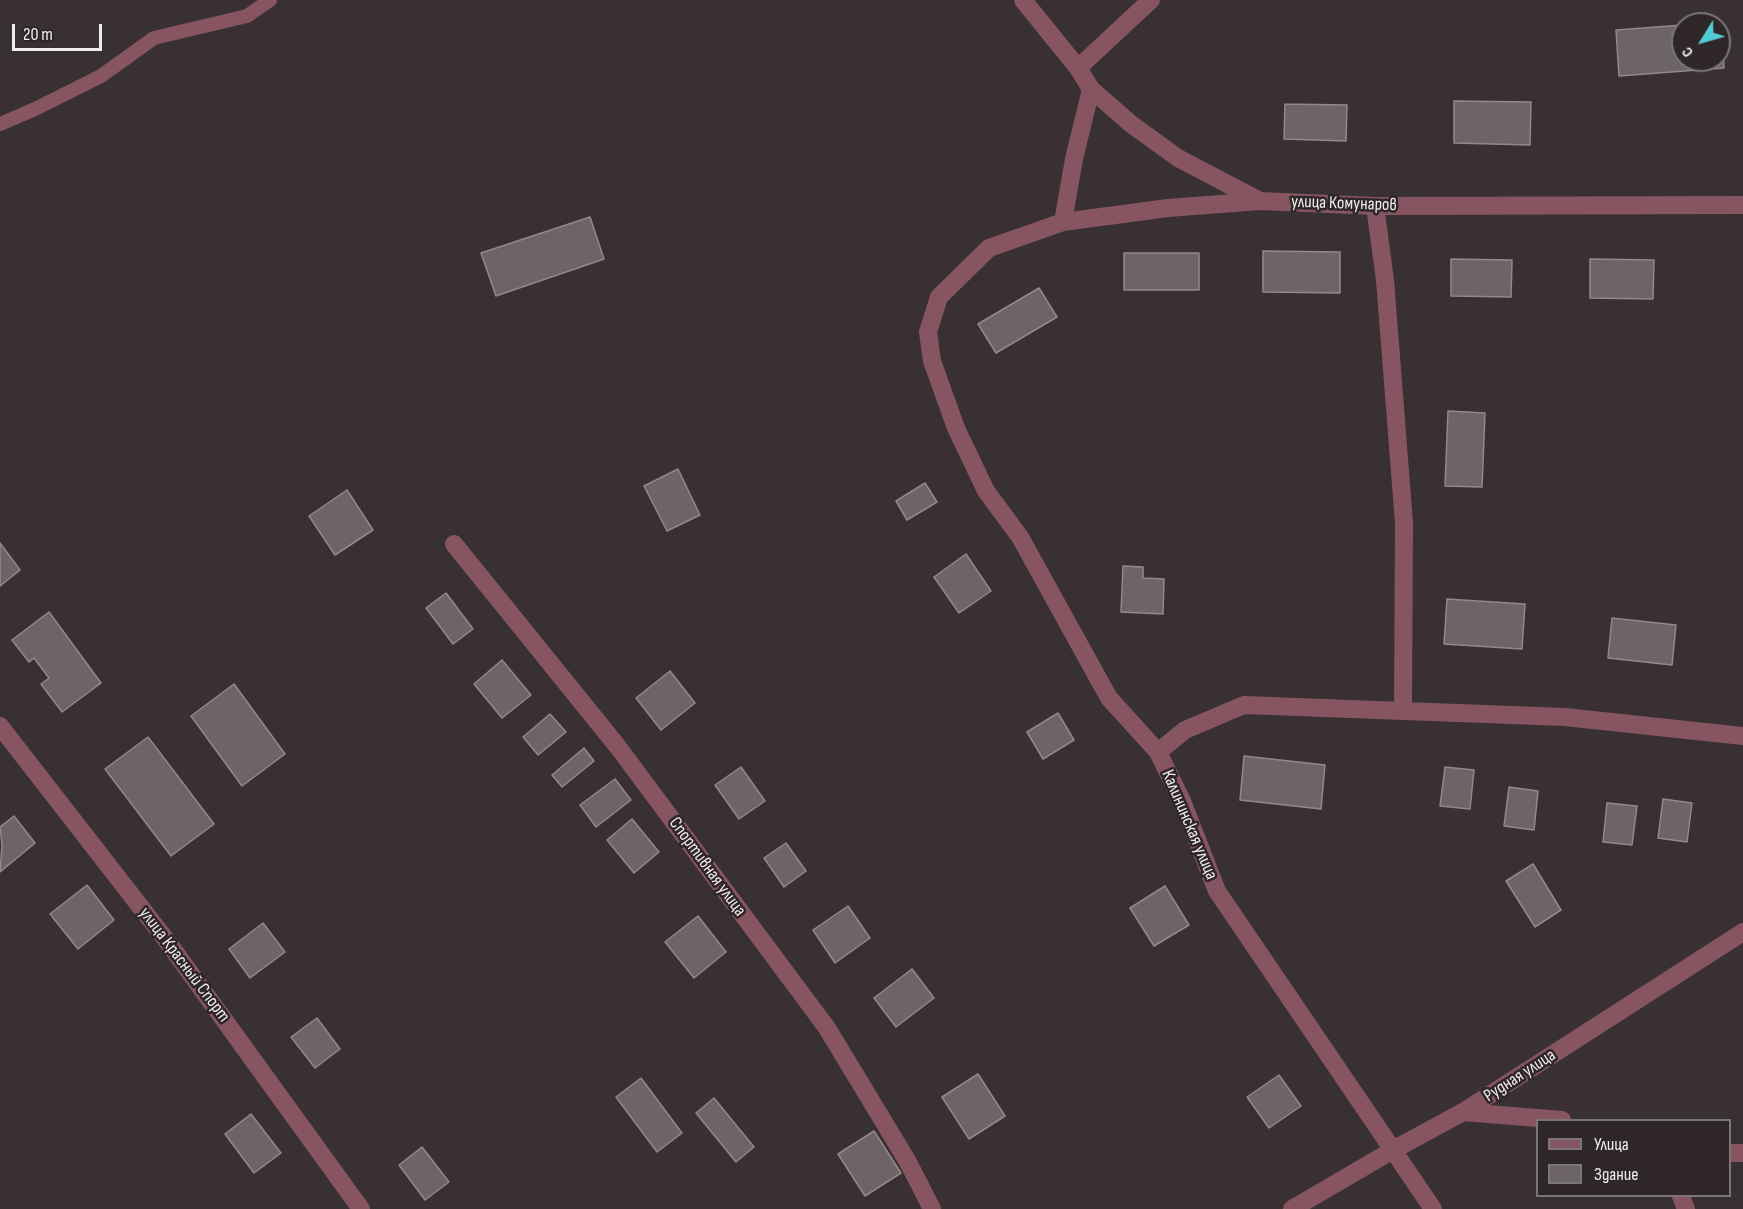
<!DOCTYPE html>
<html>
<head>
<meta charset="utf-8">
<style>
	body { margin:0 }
	#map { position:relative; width:1743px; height:1209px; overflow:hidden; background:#383032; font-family:"Sofia Sans Condensed",sans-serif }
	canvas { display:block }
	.legend { position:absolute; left:1536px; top:1119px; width:195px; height:78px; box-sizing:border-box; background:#2e2628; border:2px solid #7c7576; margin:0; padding:8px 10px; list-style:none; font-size:18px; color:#f1ebec }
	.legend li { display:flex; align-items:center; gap:12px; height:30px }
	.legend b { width:30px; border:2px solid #7c7576 }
	.north { position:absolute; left:1671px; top:12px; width:60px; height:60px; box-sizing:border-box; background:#2e2628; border:2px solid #7c7576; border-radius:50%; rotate:233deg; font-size:16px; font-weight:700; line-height:24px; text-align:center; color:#f1ebec }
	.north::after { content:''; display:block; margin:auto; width:21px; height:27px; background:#51ccd3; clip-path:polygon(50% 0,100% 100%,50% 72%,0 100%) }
	.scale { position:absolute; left:12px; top:24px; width:90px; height:27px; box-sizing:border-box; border:3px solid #f1ebec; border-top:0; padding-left:8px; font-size:18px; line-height:21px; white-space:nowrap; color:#f1ebec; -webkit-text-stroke:4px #2e2628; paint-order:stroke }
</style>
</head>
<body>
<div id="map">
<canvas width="1743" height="1209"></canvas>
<ul class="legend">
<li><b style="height:8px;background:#875562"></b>Улица</li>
<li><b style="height:16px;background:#6d6466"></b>Здание</li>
</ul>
<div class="north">С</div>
<div class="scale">20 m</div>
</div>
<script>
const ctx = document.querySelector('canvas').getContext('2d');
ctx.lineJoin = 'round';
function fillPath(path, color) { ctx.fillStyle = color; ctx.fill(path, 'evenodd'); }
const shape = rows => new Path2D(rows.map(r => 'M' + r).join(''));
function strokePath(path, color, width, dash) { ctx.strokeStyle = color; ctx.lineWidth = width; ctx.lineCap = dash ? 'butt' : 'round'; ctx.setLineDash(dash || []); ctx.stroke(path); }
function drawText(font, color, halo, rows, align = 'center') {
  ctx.font = font + ' "Sofia Sans Condensed",sans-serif'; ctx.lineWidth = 5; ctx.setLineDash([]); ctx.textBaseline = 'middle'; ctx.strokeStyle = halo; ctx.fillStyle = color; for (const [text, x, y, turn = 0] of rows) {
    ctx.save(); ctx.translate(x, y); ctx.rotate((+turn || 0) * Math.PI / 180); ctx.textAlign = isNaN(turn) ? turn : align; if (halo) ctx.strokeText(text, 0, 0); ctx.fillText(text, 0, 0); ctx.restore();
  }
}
const building = shape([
	[1721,22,1724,68,1619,76,1616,30,1683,25,1683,60,1719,60,1719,24,1698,24,1721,22],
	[1454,101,1531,102,1530,145,1454,143,1454,101],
	[1285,104,1347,105,1346,141,1284,139,1285,104],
	[590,217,604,259,496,296,481,253,590,217],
	[1263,251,1340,252,1340,293,1263,292,1263,251],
	[1124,253,1199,253,1199,290,1124,290,1124,253],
	[1451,259,1512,260,1511,297,1451,296,1451,259],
	[1590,259,1654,260,1653,299,1590,298,1590,259],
	[1039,288,1057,317,996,353,978,324,1039,288],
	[1448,411,1485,413,1482,487,1445,486,1448,411],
	[678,469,700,515,667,531,644,486,678,469],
	[925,483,937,502,907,520,896,501,925,483],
	[347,490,373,530,335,555,309,516,347,490],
	[0,543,20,570,0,586,0,543],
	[966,554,991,591,959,613,934,577,966,554],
	[1123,566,1143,567,1143,578,1164,579,1163,614,1121,612,1123,566],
	[446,593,473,629,453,644,426,608,446,593],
	[1447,599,1525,604,1522,649,1444,644,1447,599],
	[49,612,101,683,62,712,41,684,49,678,34,658,29,662,12,640,49,612],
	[1612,618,1676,625,1672,665,1608,658,1612,618],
	[502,660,531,695,502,718,474,684,502,660],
	[670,671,695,703,661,730,636,698,670,671],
	[234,684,285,754,242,786,191,716,234,684],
	[1058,713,1074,740,1043,759,1027,732,1058,713],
	[550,714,566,732,538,755,523,737,550,714],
	[148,737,214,824,171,856,105,769,148,737],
	[584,748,594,761,562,787,552,775,584,748],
	[1244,756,1325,765,1321,809,1240,800,1244,756],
	[741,767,765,801,739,819,715,785,741,767],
	[1445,767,1474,770,1470,809,1440,806,1445,767],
	[615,779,631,800,596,827,580,805,615,779],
	[1509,787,1538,791,1534,830,1504,826,1509,787],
	[1663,799,1692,803,1687,842,1658,838,1663,799],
	[1607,803,1637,806,1632,845,1603,842,1607,803],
	[14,816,35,843,0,872,2,845,0,827,14,816],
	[632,819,659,852,634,873,607,840,632,819],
	[786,843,806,871,784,887,764,858,786,843],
	[1533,864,1561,910,1535,927,1506,881,1533,864],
	[87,885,114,920,78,949,50,914,87,885],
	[1165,886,1189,925,1154,946,1130,908,1165,886],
	[848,906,870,938,835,963,813,930,848,906],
	[698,916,726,952,694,978,665,942,698,916],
	[263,923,285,952,250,978,229,949,263,923],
	[912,969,934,998,896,1027,874,998,912,969],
	[317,1018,340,1049,315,1068,291,1037,317,1018],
	[978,1074,1005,1116,969,1139,942,1097,978,1074],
	[1279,1075,1301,1106,1269,1128,1247,1097,1279,1075],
	[641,1078,682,1133,657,1152,616,1097,641,1078],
	[714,1098,754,1147,736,1162,696,1113,714,1098],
	[251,1114,281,1153,254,1173,225,1134,251,1114],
	[874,1131,901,1173,865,1196,838,1154,874,1131],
	[422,1147,449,1182,425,1200,399,1165,422,1147]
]);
fillPath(building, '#6d6466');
strokePath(building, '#93898b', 1.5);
strokePath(shape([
	[0,124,35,109,101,76,154,38,247,16,270,0]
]), '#875562', 14);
strokePath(shape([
	[1023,0,1078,68,1091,89,1131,124,1178,158,1260,201,1375,206,1743,205],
	[1078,68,1151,0],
	[1260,201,1168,208,1063,222,989,248,939,297,928,332,932,361,956,428,986,491,1020,537,1109,698,1158,752,1182,801,1217,891,1433,1209],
	[1375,206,1385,280,1404,523,1403,710],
	[1063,222,1074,159,1091,89],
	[454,544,618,747,827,1028,908,1162,932,1209],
	[0,726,167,941,361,1209],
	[1158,752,1185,730,1244,705,1565,717,1743,736],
	[1463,1112,1562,1120],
	[1730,1153,1743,1153],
	[1681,1196,1686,1209],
	[1292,1209,1393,1150,1463,1112,1743,932]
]), '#875562', 18);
drawText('18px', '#f1ebec', '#2e2628', [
	["улица Комунаров",1344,204,2],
	["Калининская улица",1189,825,67],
	["Спортивная улица",707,867,54],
	["улица Красный Спорт",184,965,53],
	["Рудная улица",1520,1076,-33]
]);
</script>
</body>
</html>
